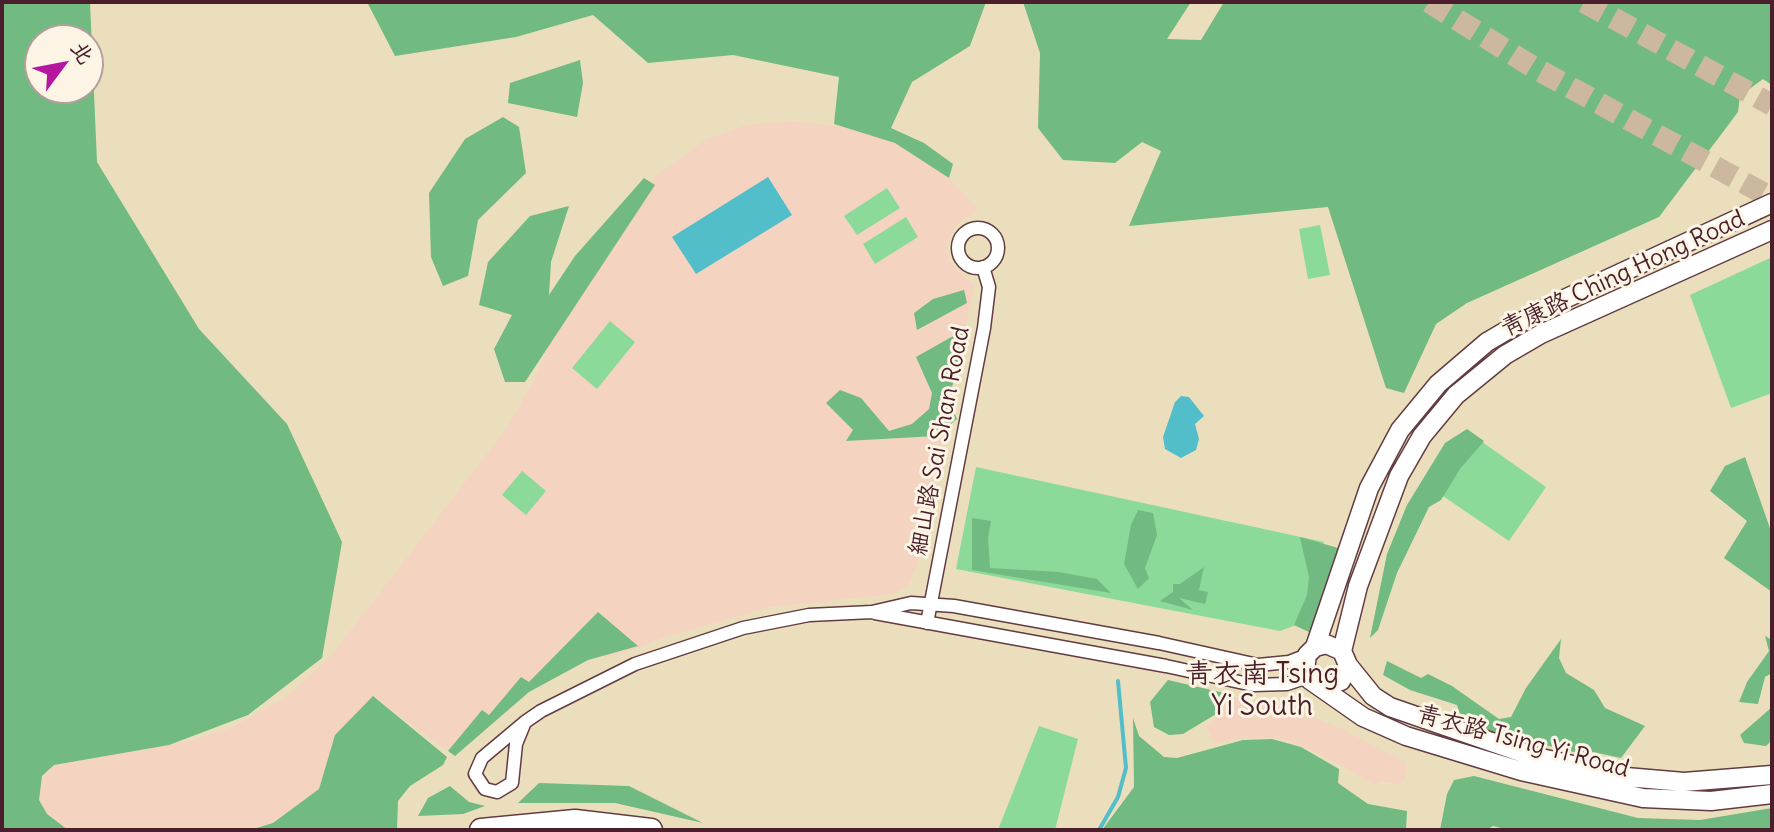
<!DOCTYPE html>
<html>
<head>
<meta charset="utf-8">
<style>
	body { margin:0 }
	#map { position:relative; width:1774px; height:832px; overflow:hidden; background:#ebdebc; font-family:Delius,"LXGW WenKai TC",sans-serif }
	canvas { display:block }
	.frame { position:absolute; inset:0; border:4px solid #4a1f2b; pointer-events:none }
	.north { position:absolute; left:24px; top:24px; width:80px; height:80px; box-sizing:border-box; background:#fcf5e5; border:2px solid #b59f9b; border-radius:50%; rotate:58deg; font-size:22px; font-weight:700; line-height:32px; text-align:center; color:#4a1f2b }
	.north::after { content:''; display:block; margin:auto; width:28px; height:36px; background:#b5179e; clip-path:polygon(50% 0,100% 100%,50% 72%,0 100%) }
</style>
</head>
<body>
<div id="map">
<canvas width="1774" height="832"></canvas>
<div class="frame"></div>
<div class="north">北</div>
</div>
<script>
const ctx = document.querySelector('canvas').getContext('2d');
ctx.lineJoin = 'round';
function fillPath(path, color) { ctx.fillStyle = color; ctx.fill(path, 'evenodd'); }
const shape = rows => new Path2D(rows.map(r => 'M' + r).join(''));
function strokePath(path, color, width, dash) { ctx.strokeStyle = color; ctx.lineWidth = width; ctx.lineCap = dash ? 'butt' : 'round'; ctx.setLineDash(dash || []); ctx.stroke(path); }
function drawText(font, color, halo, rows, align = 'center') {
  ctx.font = font + ' Delius,"LXGW WenKai TC",sans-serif'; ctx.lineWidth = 6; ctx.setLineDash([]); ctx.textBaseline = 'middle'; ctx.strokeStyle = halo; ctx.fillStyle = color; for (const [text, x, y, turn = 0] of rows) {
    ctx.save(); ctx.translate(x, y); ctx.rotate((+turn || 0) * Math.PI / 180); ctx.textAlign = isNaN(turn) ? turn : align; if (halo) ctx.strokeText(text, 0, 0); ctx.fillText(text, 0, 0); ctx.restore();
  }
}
fillPath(shape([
	[792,121,855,128,895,143,949,178,978,209,956,225,947,242,949,261,974,286,915,571,907,586,892,594,769,607,665,637,624,653,588,660,529,692,455,756,373,696,335,735,319,789,273,823,250,830,68,830,47,814,39,800,39,784,55,765,190,741,230,728,285,698,331,656,507,428,535,378,557,324,656,176,707,139,747,125],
	[1225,694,1307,715,1340,728,1405,762,1406,779,1397,784,1380,781,1377,786,1319,753,1280,738,1241,738,1215,744,1206,726,1219,717]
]), '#f4d3c0');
fillPath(shape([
	[887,188,900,208,857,235,844,216],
	[906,217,918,237,875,264,863,244],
	[1320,225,1330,275,1308,279,1299,229],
	[1770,258,1772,393,1731,408,1690,295],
	[610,321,635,342,597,389,572,368],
	[1478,439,1546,487,1509,541,1440,494],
	[976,467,1324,542,1306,612,1296,625,1280,631,956,569],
	[522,471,546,491,526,515,502,495],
	[1039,726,1078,739,1055,830,998,830]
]), '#8cda99');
fillPath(shape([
	[2,2,90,2,97,162,199,329,287,424,342,542,322,658,248,715,169,745,54,765,42,776,39,800,47,814,68,830,2,830],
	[40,40,88,40,88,88,40,88],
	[367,2,986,2,970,46,912,82,891,128,924,143,953,164,949,178,895,143,834,124,839,77,733,55,648,63,593,15,516,37,395,56],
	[1023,2,1191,2,1167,39,1201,40,1224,2,1772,2,1772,85,1763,79,1740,96,1738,112,1659,217,1467,303,1436,324,1404,393,1386,388,1328,207,1129,226,1161,151,1142,142,1115,163,1063,160,1038,128,1040,53],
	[580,60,583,83,577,117,508,103,510,83],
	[503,117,519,127,526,173,478,220,468,276,443,286,431,257,429,193,465,139],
	[644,178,655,185,525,382,505,382,494,349,512,315,479,305,488,262,530,216,569,206,551,262,549,295,575,256],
	[964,290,967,303,917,330,914,313,933,299],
	[962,331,968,341,948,398,957,419,936,436,846,441,853,430,826,403,840,390,861,398,889,431,912,424,929,409,932,393,916,357],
	[1467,429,1484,441,1460,469,1441,500,1429,507,1397,573,1378,630,1370,638,1387,554,1407,505,1445,443],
	[1745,457,1772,534,1772,592,1724,558,1747,521,1710,491,1725,466],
	[1138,510,1153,513,1157,535,1145,568,1149,578,1138,589,1124,564,1131,525],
	[972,518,991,521,988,538,990,568,1059,572,1097,579,1111,593,972,570],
	[1300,537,1338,548,1319,624,1311,633,1294,625,1307,595,1309,577],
	[1204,567,1199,590,1208,592,1205,604,1179,598,1193,610,1160,601,1173,592,1173,584,1180,584],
	[598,612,638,646,588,660,529,692,455,756,448,751,482,710,489,715,521,677,529,682],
	[1765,636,1772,640,1772,673,1765,677,1758,704,1739,702,1747,682,1769,651],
	[1561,639,1559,658,1566,673,1594,690,1605,708,1645,726,1621,758,1588,751,1582,754,1464,725,1457,705,1410,690,1383,675,1387,661,1421,678,1428,674,1452,686,1499,719,1511,717,1526,688],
	[1168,680,1224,693,1216,714,1183,734,1169,735,1154,727,1150,702],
	[373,696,447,757,443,765,410,786,398,801,397,830,250,830,273,823,319,789,335,735],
	[1772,707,1772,740,1766,746,1744,743,1740,735],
	[1133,718,1139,736,1164,757,1177,758,1243,740,1272,739,1301,747,1339,769,1338,783,1368,804,1407,811,1406,830,1102,830,1134,787],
	[1474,776,1638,818,1700,820,1772,808,1772,830,1508,830,1493,826,1486,830,1440,830,1447,794,1454,780],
	[539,783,629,786,703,823,615,803,518,803],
	[450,786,469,802,485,806,463,814,418,816,428,798]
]), '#71ba81');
fillPath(shape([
	[768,177,792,215,696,274,672,237],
	[1181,396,1189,397,1204,416,1195,424,1199,439,1196,450,1181,458,1165,449,1163,437,1175,402]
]), '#51beca');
strokePath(shape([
	[1099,830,1118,797,1126,768,1118,681]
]), '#51beca', 4);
strokePath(shape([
	[1429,2,1533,67,1772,198],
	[1584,2,1772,105]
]), '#cbb89f', 22, [22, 11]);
const minor = shape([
	'958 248a20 20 0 1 1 40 0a20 20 0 1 1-40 0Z',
	[875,613,1166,666,1253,685,1287,684,1308,677],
	[927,623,984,328,989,287,983,267],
	[525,722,516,744,512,783,497,792,485,789,475,774,482,758,525,722,541,711,635,664,743,628,809,615,872,612,911,603,954,606,1159,643,1258,665,1289,662,1307,655]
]);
const secondary = shape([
	[1315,647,1369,488,1400,430,1438,384,1487,342,1545,308,1772,203],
	[1342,651,1358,586,1399,476,1422,436,1456,395,1505,355,1541,334,1772,230],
	[1348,665,1373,696,1390,707,1532,756,1626,777,1684,782,1772,775],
	[1323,687,1341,681,1348,665,1342,651,1326,644,1315,647,1307,655,1305,670,1310,680,1363,717,1406,736,1521,771,1643,798,1711,801,1772,794]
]);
const motorway = shape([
	[481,830,575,821,651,830]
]);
strokePath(minor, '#623c41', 15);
strokePath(secondary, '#623c41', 21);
strokePath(motorway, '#623c41', 25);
strokePath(minor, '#fff', 12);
strokePath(secondary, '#fff', 18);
strokePath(motorway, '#fff', 22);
drawText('24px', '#4a1f2b', '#fcf5e5', [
	["青康路 Ching Hong Road",1623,274,-25],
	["細山路 Sai Shan Road",940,441,-79],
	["青衣路 Tsing Yi Road",1523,742,15]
]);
drawText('28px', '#4a1f2b', '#fcf5e5', [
	["青衣南 Tsing",1262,675],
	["Yi South",1262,707]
]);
</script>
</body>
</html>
